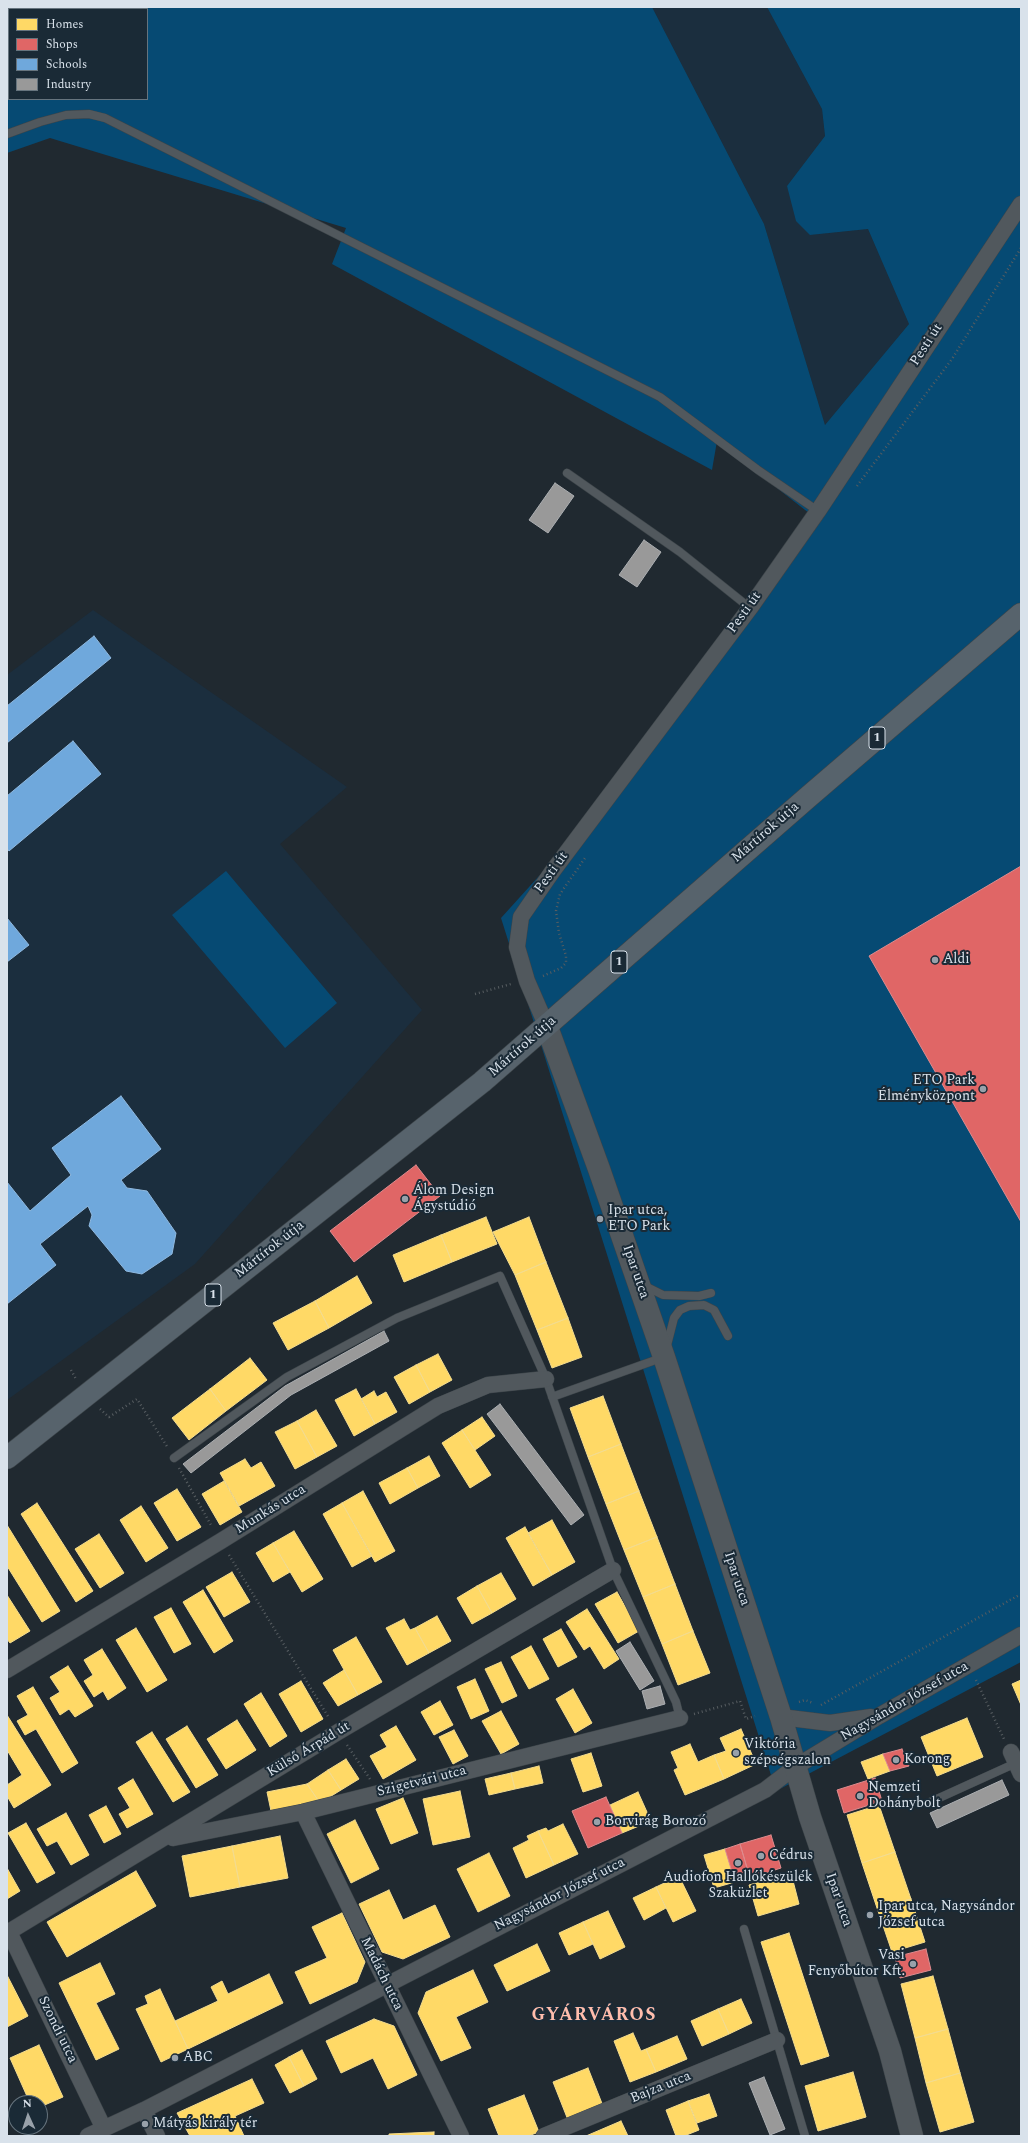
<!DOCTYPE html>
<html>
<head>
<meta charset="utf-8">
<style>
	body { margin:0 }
	#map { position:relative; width:1028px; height:2143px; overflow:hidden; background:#202930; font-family:Spectral,serif }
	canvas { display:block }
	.frame { position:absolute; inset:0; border:8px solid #d9e2eb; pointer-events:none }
	.legend { position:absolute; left:8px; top:8px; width:140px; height:92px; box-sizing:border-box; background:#1a2a36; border:1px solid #66747e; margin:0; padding:5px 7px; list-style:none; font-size:12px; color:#d9e2eb }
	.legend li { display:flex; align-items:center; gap:8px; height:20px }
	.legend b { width:20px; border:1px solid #66747e }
	.north { position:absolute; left:8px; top:2095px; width:40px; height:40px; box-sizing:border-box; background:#1a2a36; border:1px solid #66747e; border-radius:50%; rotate:357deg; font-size:11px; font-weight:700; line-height:16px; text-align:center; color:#d9e2eb }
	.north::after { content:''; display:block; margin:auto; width:14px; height:18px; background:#98a1aa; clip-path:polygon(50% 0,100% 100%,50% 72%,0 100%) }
</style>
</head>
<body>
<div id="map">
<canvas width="1028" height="2143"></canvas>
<div class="frame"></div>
<ul class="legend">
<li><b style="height:11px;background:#ffd966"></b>Homes</li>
<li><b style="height:11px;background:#e06666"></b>Shops</li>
<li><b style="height:11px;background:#6fa8dc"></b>Schools</li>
<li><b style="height:11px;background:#999"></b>Industry</li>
</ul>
<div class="north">N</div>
</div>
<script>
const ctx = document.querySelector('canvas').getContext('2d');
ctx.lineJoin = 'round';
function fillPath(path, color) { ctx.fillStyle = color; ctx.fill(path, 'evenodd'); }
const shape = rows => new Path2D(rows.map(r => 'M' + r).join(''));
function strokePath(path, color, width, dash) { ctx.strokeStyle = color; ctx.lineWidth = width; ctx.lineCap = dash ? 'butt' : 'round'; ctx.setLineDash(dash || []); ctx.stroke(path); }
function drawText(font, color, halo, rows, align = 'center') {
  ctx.font = font + ' Spectral,serif'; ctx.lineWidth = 4; ctx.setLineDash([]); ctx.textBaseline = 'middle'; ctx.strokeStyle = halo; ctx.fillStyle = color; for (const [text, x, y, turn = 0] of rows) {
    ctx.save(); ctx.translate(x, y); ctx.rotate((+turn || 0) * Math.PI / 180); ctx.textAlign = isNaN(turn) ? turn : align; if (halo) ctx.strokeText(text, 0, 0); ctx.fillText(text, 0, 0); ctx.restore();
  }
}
fillPath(shape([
	[652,7,767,7,822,109,825,136,787,186,810,235,868,229,909,324,825,425,764,224],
	[93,610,347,787,280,844,422,1010,195,1264,7,1400,7,675]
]), '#1b2e3e');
fillPath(shape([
	[7,7,652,7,764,224,825,425,909,324,868,229,810,235,796,221,787,186,825,136,822,109,767,7,1021,7,1021,1662,776,1791,501,918,605,803,814,517,717,441,712,470,332,264,346,228,50,138,7,153],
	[9,9,147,9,147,99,9,99],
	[226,871,337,1003,285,1048,172,915]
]), '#064a73');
const homes = shape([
	[486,1217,497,1244,452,1262,441,1235,486,1217],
	[529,1217,546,1262,515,1275,493,1232,529,1217],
	[441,1235,452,1262,404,1282,393,1255,441,1235],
	[546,1262,568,1318,537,1330,515,1275,546,1262],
	[357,1276,372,1303,329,1328,315,1301,357,1276],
	[315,1301,329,1328,288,1350,273,1323,315,1301],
	[568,1318,582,1357,552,1368,537,1330,568,1318],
	[438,1354,452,1380,430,1392,416,1365,438,1354],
	[250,1358,267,1380,226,1411,210,1389,250,1358],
	[416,1365,430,1392,409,1404,394,1377,416,1365],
	[210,1389,226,1411,189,1440,172,1418,210,1389],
	[356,1389,375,1424,354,1436,335,1400,356,1389],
	[374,1391,377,1397,386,1392,397,1412,375,1424,361,1399,374,1391],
	[603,1396,621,1444,588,1457,570,1408,603,1396],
	[316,1410,337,1446,317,1457,297,1421,316,1410],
	[482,1417,495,1436,475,1450,462,1430,482,1417],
	[297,1421,317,1457,295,1469,275,1432,297,1421],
	[462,1430,491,1475,470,1488,442,1443,462,1430],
	[621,1444,639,1491,606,1504,588,1457,621,1444],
	[429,1456,440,1476,418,1488,407,1468,429,1456],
	[245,1459,251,1468,261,1462,275,1486,239,1506,220,1473,245,1459],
	[407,1468,418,1488,390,1504,379,1483,407,1468],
	[224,1481,242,1512,220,1525,202,1494,224,1481],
	[177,1489,201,1527,177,1541,154,1503,177,1489],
	[363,1491,395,1551,375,1562,342,1503,363,1491],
	[639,1491,657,1537,624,1550,606,1504,639,1491],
	[37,1503,93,1591,76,1602,21,1514,37,1503],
	[342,1503,372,1556,352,1567,323,1514,342,1503],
	[141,1506,168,1548,146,1562,120,1520,141,1506],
	[552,1520,575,1562,552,1575,528,1533,552,1520],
	[7,1525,60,1611,42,1622,7,1566,7,1525],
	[525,1527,552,1575,533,1586,506,1538,525,1527],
	[294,1531,323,1579,302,1592,273,1543,294,1531],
	[99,1534,124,1573,100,1588,75,1549,99,1534],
	[657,1537,675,1584,643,1597,624,1550,657,1537],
	[273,1543,290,1572,273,1582,256,1553,273,1543],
	[232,1572,250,1602,224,1617,206,1587,232,1572],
	[501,1573,516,1599,492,1613,477,1586,501,1573],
	[675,1584,693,1631,662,1644,643,1597,675,1584],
	[477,1586,492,1613,472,1624,457,1598,477,1586],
	[203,1590,233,1641,214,1653,183,1602,203,1590],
	[617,1592,639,1631,618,1643,595,1604,617,1592],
	[7,1595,30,1631,10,1643,7,1639,7,1595],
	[171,1608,191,1644,174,1653,154,1617,171,1608],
	[587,1609,619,1659,604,1669,590,1646,584,1650,566,1622,587,1609],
	[437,1616,451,1641,429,1653,415,1628,437,1616],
	[404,1619,410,1630,415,1628,429,1653,407,1665,386,1628,404,1619],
	[136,1628,167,1680,147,1692,116,1640,136,1628],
	[561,1629,577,1657,558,1667,543,1639,561,1629],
	[693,1631,710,1673,678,1685,662,1644,693,1631],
	[356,1637,382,1682,358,1695,333,1650,356,1637],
	[531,1646,549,1679,529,1689,511,1657,531,1646],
	[102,1649,126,1688,108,1700,103,1691,94,1697,84,1681,93,1675,84,1660,102,1649],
	[501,1662,517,1696,502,1703,485,1669,501,1662],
	[68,1666,93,1706,75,1717,69,1709,60,1715,50,1698,60,1692,50,1677,68,1666],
	[344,1670,358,1695,338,1706,323,1683,344,1670],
	[475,1679,489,1711,471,1719,457,1687,475,1679],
	[1021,1680,1021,1705,1012,1684,1021,1680],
	[301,1681,323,1719,301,1732,279,1694,301,1681],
	[33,1687,78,1763,62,1773,36,1729,25,1735,17,1721,28,1715,17,1696,33,1687],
	[573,1689,592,1723,575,1733,556,1699,573,1689],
	[261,1693,287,1736,270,1747,244,1704,261,1693],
	[440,1701,453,1725,434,1735,421,1712,440,1701],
	[501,1711,519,1744,501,1754,482,1721,501,1711],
	[7,1715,51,1785,14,1808,7,1796,7,1785,22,1775,7,1750,7,1715],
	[967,1718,983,1757,937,1776,921,1737,967,1718],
	[237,1720,256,1750,226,1769,207,1739,237,1720],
	[187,1726,218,1775,196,1788,166,1739,187,1726],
	[396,1726,416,1760,383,1779,370,1756,387,1747,380,1735,396,1726],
	[741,1729,756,1764,724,1779,714,1755,726,1751,720,1738,741,1729],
	[454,1730,468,1756,453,1764,439,1737,454,1730],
	[152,1732,190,1792,173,1802,136,1742,152,1732],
	[690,1744,698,1762,714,1755,724,1779,685,1795,674,1770,678,1768,671,1752,690,1744],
	[591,1753,602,1786,583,1792,571,1759,591,1753],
	[883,1754,890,1771,868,1779,861,1762,883,1754],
	[346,1759,359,1779,341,1790,328,1770,346,1759],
	[539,1766,543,1783,515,1789,511,1773,539,1766],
	[328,1770,341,1790,320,1803,307,1784,328,1770],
	[511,1773,515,1789,489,1795,485,1779,511,1773],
	[133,1779,153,1814,127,1828,119,1814,130,1808,118,1788,133,1779],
	[307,1784,320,1803,271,1811,267,1792,307,1784],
	[460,1791,470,1837,433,1845,423,1799,460,1791],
	[638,1792,651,1821,622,1833,610,1805,638,1792],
	[403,1798,418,1833,391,1844,376,1809,403,1798],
	[879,1805,895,1852,862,1863,847,1815,879,1805],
	[106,1806,121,1834,104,1843,89,1815,106,1806],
	[66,1813,89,1855,71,1865,57,1841,47,1846,37,1829,66,1813],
	[355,1820,379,1869,351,1883,327,1834,355,1820],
	[26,1823,55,1873,37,1883,8,1833,26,1823],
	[563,1824,578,1854,554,1865,538,1831,546,1828,548,1831,563,1824],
	[538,1831,554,1865,526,1878,513,1848,529,1840,527,1836,538,1831],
	[280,1836,288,1878,240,1887,232,1846,280,1836],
	[232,1846,240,1887,190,1897,182,1856,232,1846],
	[725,1849,735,1882,714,1888,704,1855,725,1849],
	[895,1852,911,1899,877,1908,862,1863,895,1852],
	[489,1853,510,1896,478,1912,457,1869,489,1853],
	[7,1868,20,1891,7,1899,7,1868],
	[136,1871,156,1906,67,1957,47,1922,136,1871],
	[791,1873,799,1904,758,1916,749,1885,791,1873],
	[679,1876,696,1911,673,1922,656,1887,679,1876],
	[656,1887,666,1908,644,1920,633,1898,656,1887],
	[389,1890,403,1920,435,1905,450,1937,403,1959,382,1952,359,1904,389,1890],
	[911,1899,925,1942,892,1952,877,1908,911,1899],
	[608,1911,625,1947,600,1959,583,1922,608,1911],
	[342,1913,365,1962,357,1982,310,2004,295,1972,327,1958,312,1927,342,1913],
	[583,1922,593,1944,569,1955,559,1933,583,1922],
	[789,1933,829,2056,801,2065,761,1942,789,1933],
	[537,1944,550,1971,507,1991,494,1965,537,1944],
	[100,1963,115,1994,96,2003,119,2049,96,2060,59,1983,100,1963],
	[473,1970,488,2002,456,2017,471,2048,441,2061,418,2013,426,1992,473,1970],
	[269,1974,283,2003,188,2049,175,2021,218,2001,211,1987,222,1981,228,1994,269,1974],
	[7,1975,28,2016,7,2027,7,1975],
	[933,1976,948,2029,915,2038,901,1984,933,1976],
	[160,1989,188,2049,161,2062,136,2009,148,2004,145,1996,160,1989],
	[741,1999,752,2023,729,2034,718,2009,741,1999],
	[718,2009,729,2034,702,2046,691,2021,718,2009],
	[374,2019,394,2026,417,2075,388,2089,373,2058,341,2073,326,2041,374,2019],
	[948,2029,960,2073,926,2083,915,2038,948,2029],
	[633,2033,641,2051,646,2049,656,2072,630,2082,614,2041,633,2033],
	[677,2036,687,2059,656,2072,646,2049,677,2036],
	[39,2045,63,2097,40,2107,40,2103,30,2103,10,2058,39,2045],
	[302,2050,317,2079,304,2086,289,2057,302,2050],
	[289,2057,304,2086,290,2093,275,2065,289,2057],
	[588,2068,603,2106,568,2120,553,2082,588,2068],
	[853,2072,866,2117,818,2131,805,2086,853,2072],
	[960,2073,974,2122,940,2132,926,2083,960,2073],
	[252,2079,264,2103,235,2116,244,2136,190,2136,177,2113,252,2079],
	[709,2094,717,2116,697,2123,688,2101,709,2094],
	[524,2095,539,2132,528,2136,499,2136,488,2109,524,2095],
	[688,2101,699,2130,684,2136,676,2136,666,2110,688,2101],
	[621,2121,628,2136,586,2136,621,2121],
	[434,2132,434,2136,389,2136,389,2134,434,2132]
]);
fillPath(homes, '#ffd966');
strokePath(homes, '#f4dc8e', 1);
const shops = shape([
	[1021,866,1021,1222,869,956,1021,866],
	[416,1165,440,1196,354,1262,330,1231,416,1165],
	[902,1749,909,1766,890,1771,883,1754,902,1749],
	[875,1778,882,1801,844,1813,837,1790,875,1778],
	[606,1797,622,1833,588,1848,572,1811,606,1797],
	[771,1835,781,1868,750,1878,740,1844,771,1835],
	[740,1844,750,1878,735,1882,725,1849,740,1844],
	[926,1949,931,1970,900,1978,895,1957,926,1949]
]);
fillPath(shops, '#e06666');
strokePath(shops, '#de8b8e', 1);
const schools = shape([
	[94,636,111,658,7,743,7,706,94,636],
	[73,741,101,774,9,851,7,848,7,796,73,741],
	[7,918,29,945,7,962,7,918],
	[121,1096,161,1149,121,1180,127,1188,147,1191,176,1233,172,1254,142,1274,126,1271,89,1226,92,1215,88,1206,40,1244,56,1265,7,1304,7,1182,30,1211,71,1175,52,1148,121,1096]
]);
fillPath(schools, '#6fa8dc');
strokePath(schools, '#8fb9e0', 1);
const industry = shape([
	[555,483,574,496,548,533,529,520,555,483],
	[644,540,661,552,637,587,619,575,644,540],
	[384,1331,389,1341,291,1395,191,1473,183,1464,285,1386,384,1331],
	[500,1404,584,1515,571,1525,487,1414,500,1404],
	[630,1642,654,1681,640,1690,616,1651,630,1642],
	[660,1686,665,1704,647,1709,642,1691,660,1686],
	[1002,1780,1009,1795,937,1828,930,1813,1002,1780],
	[764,2077,785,2129,770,2135,749,2083,764,2077]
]);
fillPath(industry, '#999');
strokePath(industry, '#acafb2', 1);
const lane = shape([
	[7,134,40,122,66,115,89,114,105,118,660,397,758,470,818,511],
	[567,473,680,552,750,608],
	[643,1285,663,1295,699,1296,711,1293],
	[552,1397,664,1357,674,1318,680,1310,689,1306,704,1305,714,1310,728,1336],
	[174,1458,287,1377,397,1318,500,1276,546,1379,613,1570,676,1702,680,1718],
	[928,1803,1016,1763],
	[744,1929,805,2136]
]);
const street = shape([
	[547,1027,527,981,517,947,521,917,552,872,750,608,818,511,1021,204],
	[7,1670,221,1541,438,1406,488,1385,546,1379],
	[781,1717,830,1723,871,1717],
	[1011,1752,1021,1774],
	[303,1812,461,2136],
	[173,1838,303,1812,680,1718],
	[9,1932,104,2129],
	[7,1933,338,1732,613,1570],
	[144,2110,157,2136],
	[88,2136,144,2110,765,1790,795,1767,879,1716,1021,1635],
	[544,2136,777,2040]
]);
const secondary = shape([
	[547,1027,599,1169,664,1357,781,1717,810,1817,890,2051,912,2136]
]);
const primary = shape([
	[7,1458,482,1082,807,798,1021,614]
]);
strokePath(lane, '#3c4449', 9);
strokePath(street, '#3c4449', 17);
strokePath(secondary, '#3c4449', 23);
strokePath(primary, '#3c4449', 23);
strokePath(shape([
	[857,486,952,359,1021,248],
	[543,976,561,968,566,963,566,956,559,933,556,911,560,894,585,858],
	[475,994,511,984],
	[71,1370,76,1379],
	[100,1409,109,1417,137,1399,168,1448],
	[179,1468,212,1527],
	[229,1555,329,1718],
	[976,1680,1004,1739],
	[799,1702,805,1700,813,1703],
	[821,1705,1021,1594],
	[694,1714,740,1701,746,1719,755,1716],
	[347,1745,370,1779]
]), '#575d61', 2.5, [1, 3]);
strokePath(lane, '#51585d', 8);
strokePath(street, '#51585d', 16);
strokePath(secondary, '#51585d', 22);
strokePath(primary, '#57636c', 22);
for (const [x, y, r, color] of [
	[935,960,4,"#98a1aa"],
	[983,1089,4,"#98a1aa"],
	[405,1199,4,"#98a1aa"],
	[600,1219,4,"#98a1aa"],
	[736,1753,4,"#98a1aa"],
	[896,1760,4,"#98a1aa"],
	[860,1796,4,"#98a1aa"],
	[597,1822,4,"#98a1aa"],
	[761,1856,4,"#98a1aa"],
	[738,1863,4,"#98a1aa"],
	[870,1915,4,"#98a1aa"],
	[913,1964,4,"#98a1aa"],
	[175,2058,4,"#98a1aa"],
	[145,2124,4,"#98a1aa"]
]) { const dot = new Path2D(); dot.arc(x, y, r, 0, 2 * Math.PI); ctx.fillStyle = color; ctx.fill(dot); strokePath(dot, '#1a2a36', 1.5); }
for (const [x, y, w] of [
	[877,738,16],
	[619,962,16],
	[213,1295,16]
]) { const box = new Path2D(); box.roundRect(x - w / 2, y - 11, w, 22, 3); ctx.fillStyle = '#1a2a36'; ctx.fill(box); strokePath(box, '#d9e2eb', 1); }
drawText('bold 13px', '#d9e2eb', null, [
	["1",877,738],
	["1",619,962],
	["1",213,1295]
]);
drawText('14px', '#d9e2eb', '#1a2a36', [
	["Pesti út",927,345,-57],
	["Pesti út",745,613,-54],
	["Mártírok útja",766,833,-41],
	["Pesti út",552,873,-54],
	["Mártírok útja",523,1047,-41],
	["Mártírok útja",270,1250,-38],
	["Ipar utca",635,1272,71],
	["Munkás utca",271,1510,-32],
	["Ipar utca",736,1579,72],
	["Nagysándor József utca",905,1702,-30],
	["Külső Árpád út",309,1750,-31],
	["Szigetvári utca",422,1782,-14],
	["Nagysándor József utca",560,1895,-27],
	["Ipar utca",838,1900,71],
	["Madách utca",381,1974,64],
	["Szondi utca",57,2030,64],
	["Bajza utca",661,2088,-22]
]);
drawText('14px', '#d9e2eb', '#1a2a36', [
	["Aldi",943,960],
	["ETO Park",975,1081,"right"],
	["Élményközpont",975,1097,"right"],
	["Álom Design",413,1191],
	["Ágystúdió",413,1207],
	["Ipar utca,",608,1211],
	["ETO Park",608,1227],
	["Viktória",744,1745],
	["szépségszalon",744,1761],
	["Korong",904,1760],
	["Nemzeti",868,1788],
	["Dohánybolt",868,1804],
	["Borvirág Borozó",605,1822],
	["Cédrus",769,1856],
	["Audiofon Hallókészülék",738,1878,"center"],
	["Szaküzlet",738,1894,"center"],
	["Ipar utca, Nagysándor",878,1907],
	["József utca",878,1923],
	["Vasi",905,1956,"right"],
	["Fenyőbútor Kft.",905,1972,"right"],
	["ABC",183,2058],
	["Mátyás király tér",153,2124]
], 'left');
ctx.letterSpacing = '1px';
drawText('bold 18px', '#ffbdac', '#1a2a36', [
	["GYÁRVÁROS",594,2016]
]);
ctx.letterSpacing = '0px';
</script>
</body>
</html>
